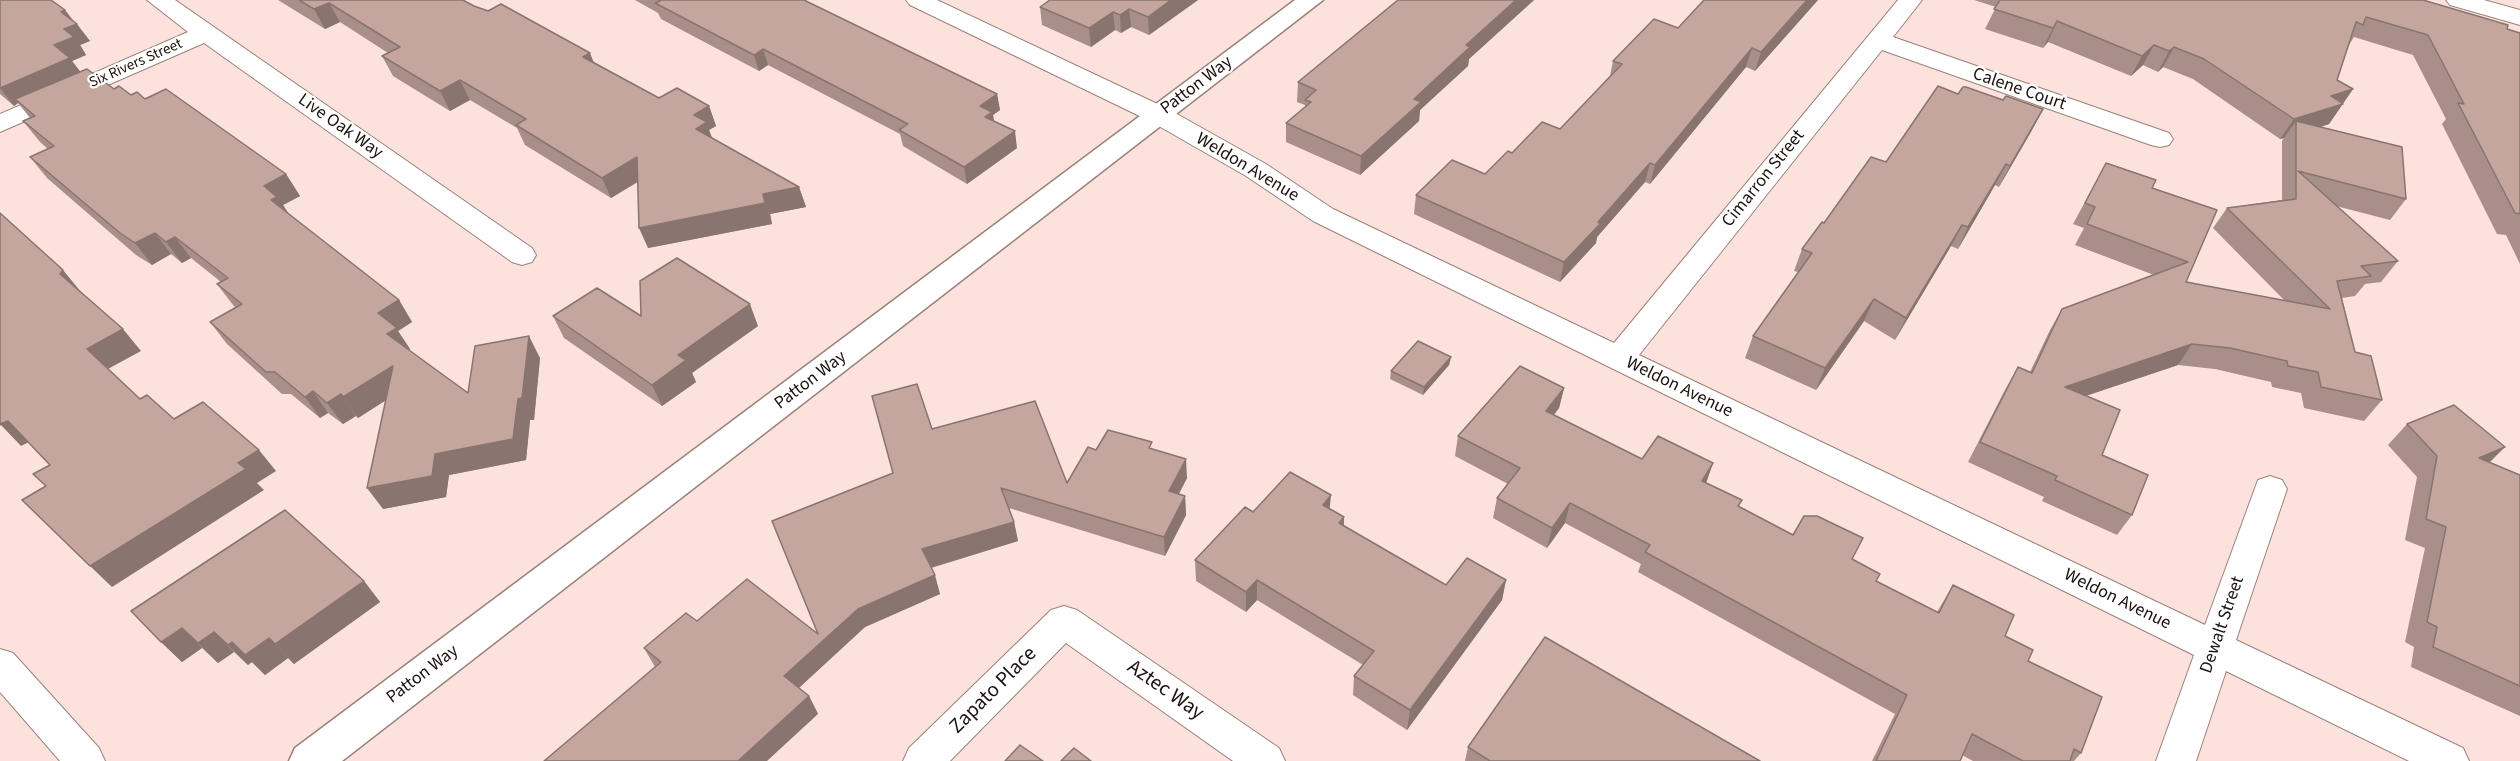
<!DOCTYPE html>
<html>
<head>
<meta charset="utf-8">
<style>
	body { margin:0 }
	canvas { display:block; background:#fbe2dc }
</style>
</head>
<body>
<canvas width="2520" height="761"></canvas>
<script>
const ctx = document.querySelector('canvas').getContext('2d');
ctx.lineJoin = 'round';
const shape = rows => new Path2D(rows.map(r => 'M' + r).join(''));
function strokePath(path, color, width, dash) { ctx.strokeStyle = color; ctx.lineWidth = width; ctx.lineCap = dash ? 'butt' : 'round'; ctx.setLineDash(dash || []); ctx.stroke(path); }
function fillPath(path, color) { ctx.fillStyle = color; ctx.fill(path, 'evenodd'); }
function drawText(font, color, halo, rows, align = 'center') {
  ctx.font = font + ' "Source Sans 3",sans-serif'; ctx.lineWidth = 4.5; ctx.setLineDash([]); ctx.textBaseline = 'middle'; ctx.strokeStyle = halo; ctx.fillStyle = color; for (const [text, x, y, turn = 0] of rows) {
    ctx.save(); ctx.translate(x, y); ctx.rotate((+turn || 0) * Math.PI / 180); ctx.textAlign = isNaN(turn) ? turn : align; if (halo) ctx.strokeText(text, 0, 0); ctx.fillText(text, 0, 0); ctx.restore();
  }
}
const minor = shape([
	[147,0,175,0,532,248,536,255,532,262,522,265,512,262,204,43,0,132,0,114,188,32,147,0],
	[906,0,937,0,1168,109,1266,164,1333,209,1614,343,1898,0,1922,0,1893,37,2169,133,2173,139,2169,145,2160,147,2151,145,1882,50,1639,355,2205,625,2258,480,2270,476,2282,480,2287,489,2236,640,2463,748,2469,761,2409,761,2226,671,2196,761,2156,761,2194,655,1313,221,1246,176,1150,121,910,5,906,0],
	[2446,0,2484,0,2520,10,2520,25,2450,5,2446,0],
	[1064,606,1077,610,1279,748,1285,761,1233,761,1066,643,950,761,903,761,909,748,1051,610,1064,606],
	[0,649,13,653,99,748,105,761,60,761,0,692,0,649]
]);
const tertiary = shape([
	[1295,0,1323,0,342,761,289,761,295,748,1295,0]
]);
strokePath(minor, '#9d807a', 2);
strokePath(tertiary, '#9d807a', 3);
fillPath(minor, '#fff');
fillPath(tertiary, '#fff');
fillPath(shape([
	[0,0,65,10,90,41,80,45,86,55,72,61,80,72,114,89,131,95,145,99,286,174,300,196,283,205,289,214,399,300,412,322,398,331,410,349,409,350,468,393,540,358,534,420,530,420,526,460,449,475,446,497,383,509,385,401,358,418,356,416,343,424,328,413,320,418,291,394,282,394,227,344,210,322,236,308,233,305,217,284,221,282,191,258,182,263,171,254,152,265,136,255,47,178,30,157,48,149,40,142,23,121,30,118,18,103,14,106,0,94],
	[278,0,463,0,474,6,594,62,659,98,709,106,716,126,709,130,712,138,799,187,806,207,770,214,772,224,648,248,638,182,611,198,525,145,517,128,470,100,450,111,393,76,382,56,388,53,340,22,325,29],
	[635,0,804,0,997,94,1000,110,993,115,994,121,1017,148,967,184,903,146,900,134,768,65,759,71,661,19,658,13],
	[1198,0,1149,35,1131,27,1121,33,1115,30,1091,47,1042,25,1040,7],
	[1398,0,1534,0,1469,59,1468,66,1420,110,1419,121,1360,175,1286,142,1286,123,1305,107,1305,105,1297,102,1298,82],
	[1704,0,1818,0,1755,71,1746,67,1650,184,1645,182,1597,237,1596,243,1560,282,1414,214,1416,195,1485,174,1512,153,1560,129,1610,76,1613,61,1678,28],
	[1974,0,2423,0,2507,29,2520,33,2520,264,2506,235,2497,234,2442,124,2446,119,2413,55,2354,37,2349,45,2337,80,2353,89,2329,124,2321,127,2406,199,2390,220,2336,206,2398,261,2381,282,2365,284,2355,296,2342,298,2355,352,2382,400,2364,421,2304,408,2301,393,2272,387,2271,382,2215,369,2178,365,2086,396,2102,455,2132,515,2117,535,2042,501,2044,497,1968,462,2006,388,2018,367,2030,372,2050,330,2062,309,2154,275,2075,245,2084,228,2073,224,2106,163,2152,188,2217,210,2186,282,2285,301,2213,228,2227,208,2282,200,2282,141,2284,138,2280,139,2193,79,2163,67,2158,72,2143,65,2131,76,2048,42,2043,48,1985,29,1996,7],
	[2032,130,1999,187,1995,185,1958,249,1951,246,1895,340,1864,321,1816,390,1745,358,1753,336,1798,272,1794,271,1802,249,1824,223,1886,162],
	[553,316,641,316,758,326,692,373,696,382,662,406,564,338],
	[1451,357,1449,365,1423,395,1390,379,1391,371],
	[1564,388,1559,408,1554,415,1642,459,1713,463,1706,483,1739,507,1793,535,1852,559,1876,581,1937,612,1953,585,2005,636,2028,661,2081,753,2074,761,1973,761,1962,755,1960,761,1872,761,1895,714,1638,572,1641,564,1565,523,1547,548,1493,518,1497,498,1508,484,1455,456,1458,436],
	[2407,424,2490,462,2520,475,2520,716,2411,667,2414,647,2405,642,2425,548,2405,540,2417,477,2388,445],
	[932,429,1067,483,1096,450,1152,449,1187,478,1179,494,1185,496,1186,515,1165,556,1009,508,1014,522,1018,541,931,568,940,594,865,627,799,688,809,696,818,714,655,667,644,648,697,621,818,634,893,473],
	[1330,509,1344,517,1344,526,1446,585,1506,580,1502,600,1407,730,1353,695,1354,676,1363,665,1257,600,1246,612,1196,581,1195,560,1253,512],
	[364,581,380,602,294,664,288,658,265,675,252,662,248,665,234,652,218,663,202,648,182,662,161,642],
	[1468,747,1760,761,1465,761]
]), '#a98f89');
fillPath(shape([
	[1171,0,1198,0,1149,35,1148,17],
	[1516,0,1534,0,1469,59,1468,66,1420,110,1419,121,1360,175,1361,156,1414,99,1466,45],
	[1807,0,1818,0,1755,71,1761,52],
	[329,3,340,22,325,29,314,9],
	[1129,9,1131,27,1121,33,1120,15],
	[65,10,75,24,77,24,90,41,80,45,86,55,72,61,83,75,15,99,18,103,14,106,0,88,54,45,64,29,61,12],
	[1113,12,1115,30,1091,47,1089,28],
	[2057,21,2048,42,2043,48,2053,28],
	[2154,45,2143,65,2131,76,2142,56],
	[2174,47,2163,67,2158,72,2169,51],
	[1752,48,1746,67,1650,184,1655,165],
	[763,49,768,65,759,71,754,55],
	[590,53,598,73,583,57],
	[460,80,470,100,450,111,440,91],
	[2353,89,2329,124,2296,134,2296,121,2284,138,2280,139,2294,119,2331,96],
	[997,94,1000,110,993,115,995,128,988,133,980,106],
	[709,106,716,126,709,130,714,143,696,129,694,115],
	[2043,109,2032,130,1999,187,2010,166],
	[1015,131,1017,148,967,184,964,167],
	[637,157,645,177,611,198,602,178],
	[1650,163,1645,182,1597,237,1596,243,1560,282,1564,262],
	[2006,164,1995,185,1958,249,1968,227],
	[286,174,300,196,283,205,291,218,271,200,264,186],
	[799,187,806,207,770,214,772,224,648,248,639,228,763,194],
	[1962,225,1951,246,1895,340,1906,318],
	[155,233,171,254,152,265,135,243],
	[175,237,191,258,182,263,166,242],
	[63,270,81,292,78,296,60,274],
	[1874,299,1864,321,1816,390,1825,368],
	[399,300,412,322,398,331,410,349,400,355,387,334,378,313],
	[750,304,758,326,692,373,696,382,662,406,652,385,678,355],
	[123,329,141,351,106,370,87,349],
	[529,336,540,358,534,420,530,420,526,460,449,475,446,497,383,509,367,488,435,454,518,399],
	[2192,344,2178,365,2052,407,2065,387],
	[1451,357,1449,365,1423,395,1424,387],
	[393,366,406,387,358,418,343,397],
	[1564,388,1559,408,1541,431,1546,411],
	[313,391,328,413,320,418,305,397],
	[341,394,356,416,343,424,327,403],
	[8,421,29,442,21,446,1,425,0,426,0,423],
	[2505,447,2484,468,2479,458],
	[259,450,276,471,257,483,264,490,112,587,90,566,238,463],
	[1186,459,1187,478,1170,510,1169,491],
	[1713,463,1706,483,1702,481],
	[1331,495,1329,516,1323,505],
	[1185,496,1186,515,1165,556,1164,537],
	[1570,503,1565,523,1547,548,1552,528],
	[1344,517,1343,538,1339,523],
	[1014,522,1018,541,927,569,922,549],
	[935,575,940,594,865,627,792,694,784,676,858,609],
	[1257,580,1257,600,1246,612,1246,592],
	[1506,580,1502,600,1407,730,1410,710],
	[364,581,380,602,294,664,275,644],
	[182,628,202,648,182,662,161,642],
	[214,632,234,652,218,663,198,643],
	[269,638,288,658,265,675,252,662,248,665,228,645,232,642],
	[809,696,818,714,767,761,738,761]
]), '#89746f');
const building = shape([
	[0,0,51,0,65,10,61,12,77,24,64,29,74,37,54,45,70,58,0,88,0,0],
	[299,0,463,0,474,6,488,11,501,4,590,53,583,57,659,98,677,88,709,106,694,115,707,122,696,129,799,187,763,194,765,203,639,228,637,157,602,178,516,125,526,119,460,80,440,91,382,56,400,47,329,3,314,9,299,0],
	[659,0,804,0,997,94,980,106,992,112,985,117,1015,131,964,167,899,130,908,124,763,49,754,55,655,3,660,1,659,0],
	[1050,0,1171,0,1148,17,1129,9,1120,15,1113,12,1089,28,1040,7,1050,0],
	[1398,0,1516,0,1466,45,1470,47,1414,99,1421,102,1361,156,1286,123,1311,102,1305,100,1316,90,1298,82,1398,0],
	[1704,0,1807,0,1761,52,1752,48,1655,165,1650,163,1598,222,1600,224,1564,262,1416,195,1452,160,1485,174,1508,151,1512,153,1542,122,1560,129,1622,64,1613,61,1654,19,1678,28,1704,0],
	[2000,0,2423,0,2508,25,2507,29,2520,33,2520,214,2515,213,2458,103,2464,104,2428,35,2366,17,2363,25,2356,22,2337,80,2353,89,2331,96,2343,104,2294,119,2204,59,2174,47,2169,51,2154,45,2142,56,2057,21,2053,28,1994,9,2000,0],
	[87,69,114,89,119,86,131,95,137,92,145,99,166,89,286,174,264,186,277,197,271,200,399,300,378,313,397,328,387,334,468,393,475,346,529,336,522,398,518,399,513,439,435,454,432,476,367,488,393,366,343,397,341,394,327,403,313,391,305,397,275,372,266,372,210,322,242,304,217,284,228,278,175,237,166,242,155,233,135,243,120,233,30,157,54,146,23,121,35,116,15,99,87,69],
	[1938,86,1958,94,1963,87,1966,87,2003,100,2006,96,2043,109,2010,166,2006,164,1968,227,1962,225,1906,318,1874,299,1825,368,1753,336,1812,253,1802,249,1822,222,1824,223,1871,157,1886,162,1938,86],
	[2296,121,2402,147,2406,199,2298,171,2398,261,2361,266,2371,276,2337,281,2355,352,2371,356,2382,400,2321,387,2318,372,2288,366,2287,361,2230,348,2192,344,2065,387,2120,410,2102,455,2148,475,2132,515,2055,480,2057,476,1980,442,2018,367,2032,373,2062,309,2188,262,2087,224,2095,207,2085,203,2106,163,2156,180,2152,188,2217,210,2186,282,2330,309,2227,208,2296,199,2296,121],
	[0,213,63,270,60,274,123,329,87,349,140,399,147,395,174,419,203,402,259,450,238,463,246,469,90,566,22,500,46,486,33,474,50,465,8,421,0,424,0,213],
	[677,258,750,304,678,355,686,360,652,385,553,316,597,288,641,316,640,281,677,258],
	[1418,341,1451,357,1424,387,1391,371,1418,341],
	[1520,366,1564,388,1546,411,1642,459,1658,436,1713,463,1702,481,1742,500,1738,506,1793,535,1804,516,1817,516,1863,538,1852,559,1880,574,1876,581,1939,613,1953,585,2014,615,2005,636,2033,650,2028,661,2102,697,2081,753,2074,749,2070,761,2023,761,1972,734,1960,761,1876,761,1907,695,1645,552,1650,545,1570,503,1552,528,1497,498,1520,468,1458,436,1520,366],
	[917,384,932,429,1035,401,1067,483,1088,447,1096,450,1108,430,1152,442,1149,448,1186,459,1169,491,1185,496,1164,537,1001,488,1014,522,922,549,935,575,858,609,784,676,809,696,738,761,544,761,661,662,644,648,686,613,697,621,747,579,818,634,772,521,893,473,872,396,917,384],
	[2454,405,2505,447,2479,458,2520,475,2520,686,2433,647,2437,627,2427,622,2446,527,2426,519,2437,456,2407,424,2454,405],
	[1290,472,1331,495,1323,505,1344,517,1339,523,1446,585,1467,558,1506,580,1410,710,1354,676,1374,651,1257,580,1246,592,1195,560,1245,507,1253,512,1290,472],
	[285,510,364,581,275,644,269,638,245,655,232,642,228,645,214,632,198,643,182,628,161,642,131,611,285,510],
	[1545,637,1760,761,1490,761,1468,747,1545,637],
	[1020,745,1043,761,1005,761,1020,745],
	[1074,748,1091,761,1061,761,1074,748]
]);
fillPath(building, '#c4a69f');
strokePath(building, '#89746f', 1.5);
drawText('15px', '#1b110e', '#fff', [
	["Six Rivers Street",136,64,-24]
]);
drawText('18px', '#1b110e', '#fff', [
	["Patton Way",1197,86,-37],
	["Calene Court",2019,90,19],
	["Live Oak Way",340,127,35],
	["Weldon Avenue",1247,168,31],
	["Cimarron Street",1764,179,-51],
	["Patton Way",811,381,-37],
	["Weldon Avenue",1679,388,26],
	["Weldon Avenue",2117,600,26],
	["Dewalt Street",2223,625,-71],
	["Patton Way",423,675,-37]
]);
drawText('21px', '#1b110e', '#fff', [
	["Zapato Place",994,691,-45],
	["Aztec Way",1165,691,35]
]);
</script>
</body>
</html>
